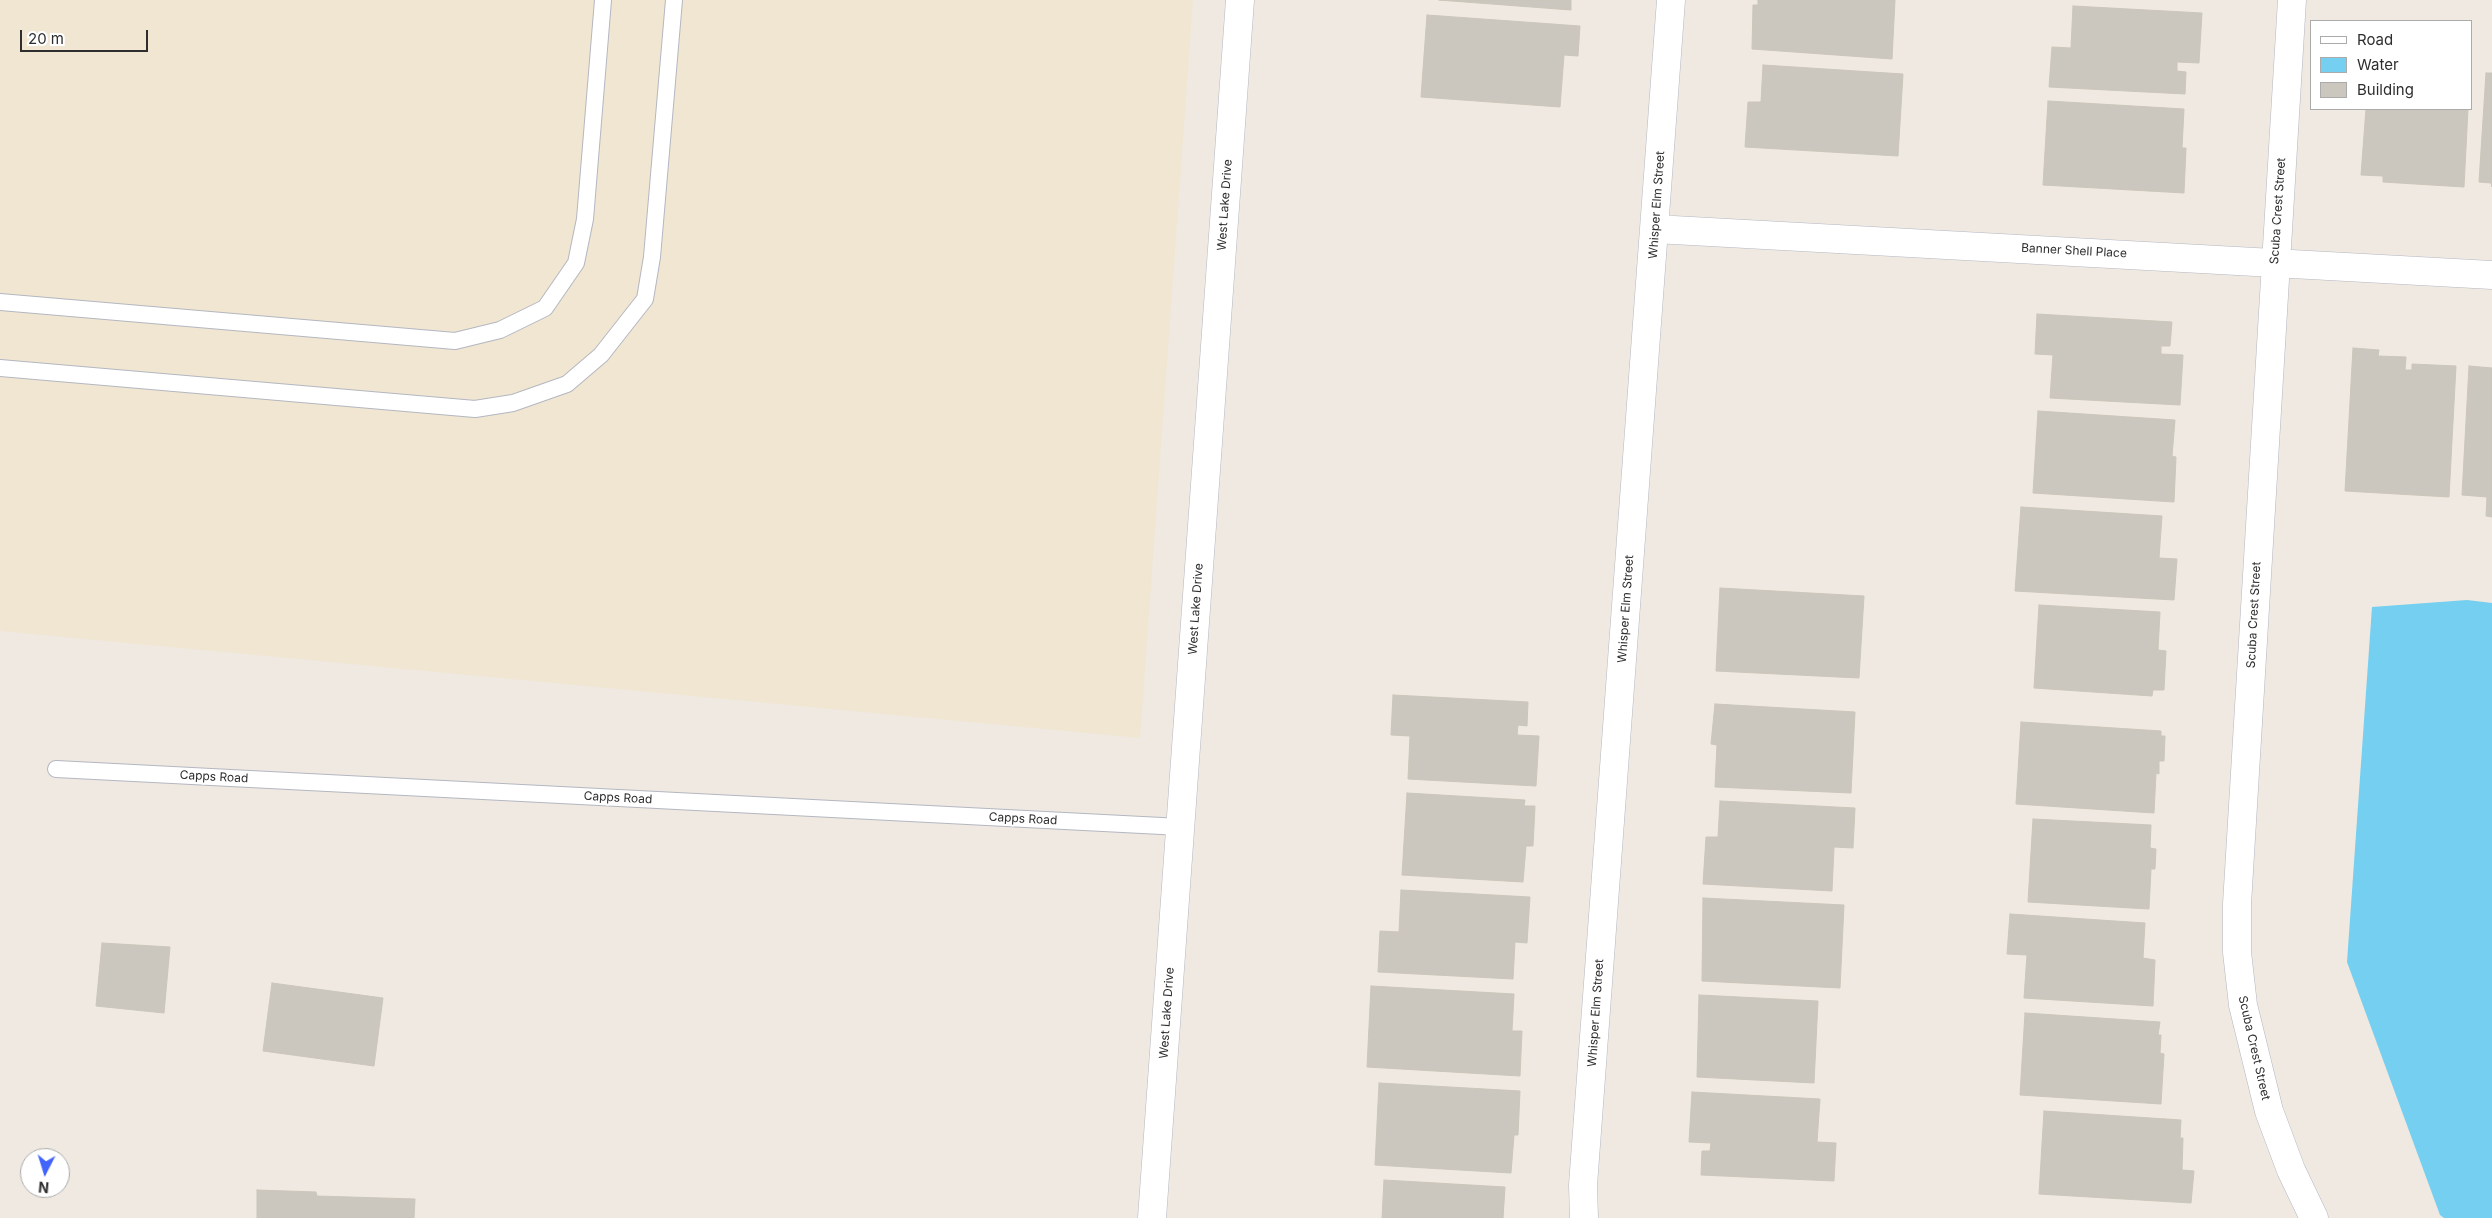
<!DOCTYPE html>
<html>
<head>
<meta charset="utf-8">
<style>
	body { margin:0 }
	#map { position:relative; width:2492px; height:1218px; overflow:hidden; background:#efe9e1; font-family:Inter,sans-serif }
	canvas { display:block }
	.legend { position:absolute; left:2310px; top:20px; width:162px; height:90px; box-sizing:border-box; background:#fff; border:1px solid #ababab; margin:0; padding:6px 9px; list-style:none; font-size:15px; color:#2e2e2e }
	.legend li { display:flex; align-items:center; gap:10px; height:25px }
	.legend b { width:25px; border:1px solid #ababab }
	.north { position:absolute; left:20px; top:1148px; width:50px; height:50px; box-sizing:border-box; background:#fff; border:1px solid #ababab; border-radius:50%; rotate:185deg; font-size:14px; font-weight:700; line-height:20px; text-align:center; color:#2e2e2e }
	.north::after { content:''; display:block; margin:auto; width:18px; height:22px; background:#4264fb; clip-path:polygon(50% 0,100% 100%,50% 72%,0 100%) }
	.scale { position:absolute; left:20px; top:30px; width:128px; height:22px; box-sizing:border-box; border:2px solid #2e2e2e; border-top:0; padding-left:6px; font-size:15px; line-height:18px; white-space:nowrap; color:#2e2e2e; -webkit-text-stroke:4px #fff; paint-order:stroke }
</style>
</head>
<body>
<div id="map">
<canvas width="2492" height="1218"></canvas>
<ul class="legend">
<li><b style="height:6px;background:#fff"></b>Road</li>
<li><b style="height:14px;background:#75cff0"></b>Water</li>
<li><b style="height:14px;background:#cbc7bf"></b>Building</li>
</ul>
<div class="north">N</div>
<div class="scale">20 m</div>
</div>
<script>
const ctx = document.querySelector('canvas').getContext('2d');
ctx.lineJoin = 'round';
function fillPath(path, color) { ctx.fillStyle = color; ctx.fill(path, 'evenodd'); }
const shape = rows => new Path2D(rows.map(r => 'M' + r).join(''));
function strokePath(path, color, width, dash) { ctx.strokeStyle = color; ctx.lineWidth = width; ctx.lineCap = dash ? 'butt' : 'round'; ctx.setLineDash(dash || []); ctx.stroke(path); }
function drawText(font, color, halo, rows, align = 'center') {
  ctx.font = font + ' Inter,sans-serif'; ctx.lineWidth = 4; ctx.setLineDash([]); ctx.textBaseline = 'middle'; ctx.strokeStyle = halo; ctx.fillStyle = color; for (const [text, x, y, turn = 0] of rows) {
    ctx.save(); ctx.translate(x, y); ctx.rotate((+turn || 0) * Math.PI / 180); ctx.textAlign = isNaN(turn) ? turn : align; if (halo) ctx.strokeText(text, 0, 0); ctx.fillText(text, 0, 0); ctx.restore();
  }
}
fillPath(shape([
	[0,0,1193,0,1140,738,0,631]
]), '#f0e6d1');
fillPath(shape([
	[2467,600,2492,603,2492,1218,2444,1218,2440,1215,2347,962,2372,607]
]), '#75cff0');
const building = shape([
	[1439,0,1571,0,1571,10,1439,0],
	[1758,0,1895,0,1892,59,1752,49,1753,5,1758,5,1758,0],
	[2073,6,2202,13,2199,63,2177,62,2177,71,2186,72,2185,94,2049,87,2052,47,2071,48,2073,6],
	[1427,15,1580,26,1578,56,1564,55,1560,107,1421,97,1427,15],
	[1763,65,1903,74,1898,156,1745,147,1748,102,1761,102,1763,65],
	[2486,73,2492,73,2492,187,2491,183,2479,182,2486,73],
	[2048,101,2184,109,2182,148,2186,148,2184,193,2043,185,2048,101],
	[2366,109,2468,109,2464,187,2383,182,2383,176,2361,175,2366,109],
	[2037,314,2172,322,2170,346,2161,346,2161,354,2183,355,2180,405,2050,398,2053,355,2035,354,2037,314],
	[2353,348,2379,350,2378,356,2406,357,2405,370,2412,370,2412,364,2456,366,2449,497,2345,491,2353,348],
	[2469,366,2492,368,2492,517,2486,516,2487,497,2462,495,2469,366],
	[2038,411,2175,420,2172,456,2176,457,2174,502,2033,493,2038,411],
	[2021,507,2162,516,2159,558,2177,559,2174,600,2015,591,2021,507],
	[1720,588,1864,596,1859,678,1716,671,1720,588],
	[2039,605,2160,612,2158,650,2166,651,2164,690,2153,690,2152,696,2034,688,2039,605],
	[1393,695,1528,702,1527,726,1518,725,1517,735,1539,736,1536,786,1408,779,1410,736,1391,735,1393,695],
	[1715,704,1855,712,1851,793,1715,787,1717,745,1711,744,1715,704],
	[2021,722,2161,731,2161,736,2165,736,2164,761,2159,761,2159,774,2156,773,2154,813,2016,804,2021,722],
	[1407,793,1525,800,1524,806,1535,806,1533,846,1526,846,1523,882,1402,875,1407,793],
	[1720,801,1855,808,1853,848,1834,847,1832,891,1703,884,1706,837,1718,837,1720,801],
	[2033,819,2151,825,2150,848,2156,849,2155,869,2151,869,2149,909,2028,902,2033,819],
	[1401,890,1530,897,1527,943,1515,942,1513,979,1378,972,1380,931,1399,932,1401,890],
	[1703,898,1844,905,1840,988,1702,981,1703,898],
	[2010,914,2145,923,2143,958,2155,960,2153,1006,2024,998,2027,955,2007,954,2010,914],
	[102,943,170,947,164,1013,96,1006,102,943],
	[272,983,383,998,374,1066,263,1051,272,983],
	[1371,986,1514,994,1512,1031,1522,1031,1520,1076,1367,1067,1371,986],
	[1699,995,1818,1001,1814,1083,1697,1077,1699,995],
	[2025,1013,2160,1022,2158,1035,2161,1035,2160,1053,2164,1054,2161,1104,2020,1095,2025,1013],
	[1379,1083,1520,1091,1518,1135,1514,1135,1511,1173,1375,1165,1379,1083],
	[1692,1092,1820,1099,1817,1142,1836,1143,1834,1181,1701,1175,1702,1151,1710,1151,1711,1143,1689,1142,1692,1092],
	[2044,1111,2181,1120,2180,1138,2183,1138,2182,1170,2194,1171,2191,1203,2039,1194,2044,1111],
	[1384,1180,1505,1187,1503,1218,1382,1218,1384,1180],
	[257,1190,316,1192,317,1196,415,1199,414,1218,257,1218,257,1190]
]);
fillPath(building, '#cbc7bf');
strokePath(building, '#cbc5ba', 1);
const service = shape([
	[0,302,455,341,500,330,545,308,576,263,585,219,603,0],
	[0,368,475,409,513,403,567,384,601,355,645,299,652,257,674,0],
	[56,769,1181,827]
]);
const minor = shape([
	[2292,0,2237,904,2237,952,2243,1005,2269,1111,2291,1170,2314,1218],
	[1655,229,2492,275],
	[1584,1218,1583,1185,1671,0]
]);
const tertiary = shape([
	[1152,1218,1240,0]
]);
strokePath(service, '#b4b7c1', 18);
strokePath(minor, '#b4b7c1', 29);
strokePath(tertiary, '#b4b7c1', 29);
strokePath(service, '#fff', 16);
strokePath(minor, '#fff', 28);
strokePath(tertiary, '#fff', 28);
drawText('12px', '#2e2e2e', '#fff', [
	["West Lake Drive",1225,205,-86],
	["Whisper Elm Street",1657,205,-86],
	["Scuba Crest Street",2278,211,-86],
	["Banner Shell Place",2074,251,3],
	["West Lake Drive",1196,609,-86],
	["Whisper Elm Street",1626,609,-86],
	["Scuba Crest Street",2254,615,-87],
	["Capps Road",214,777,3],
	["Capps Road",618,798,3],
	["Capps Road",1023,819,3],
	["West Lake Drive",1167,1013,-86],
	["Whisper Elm Street",1596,1013,-86],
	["Scuba Crest Street",2254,1048,77]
]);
</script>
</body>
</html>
